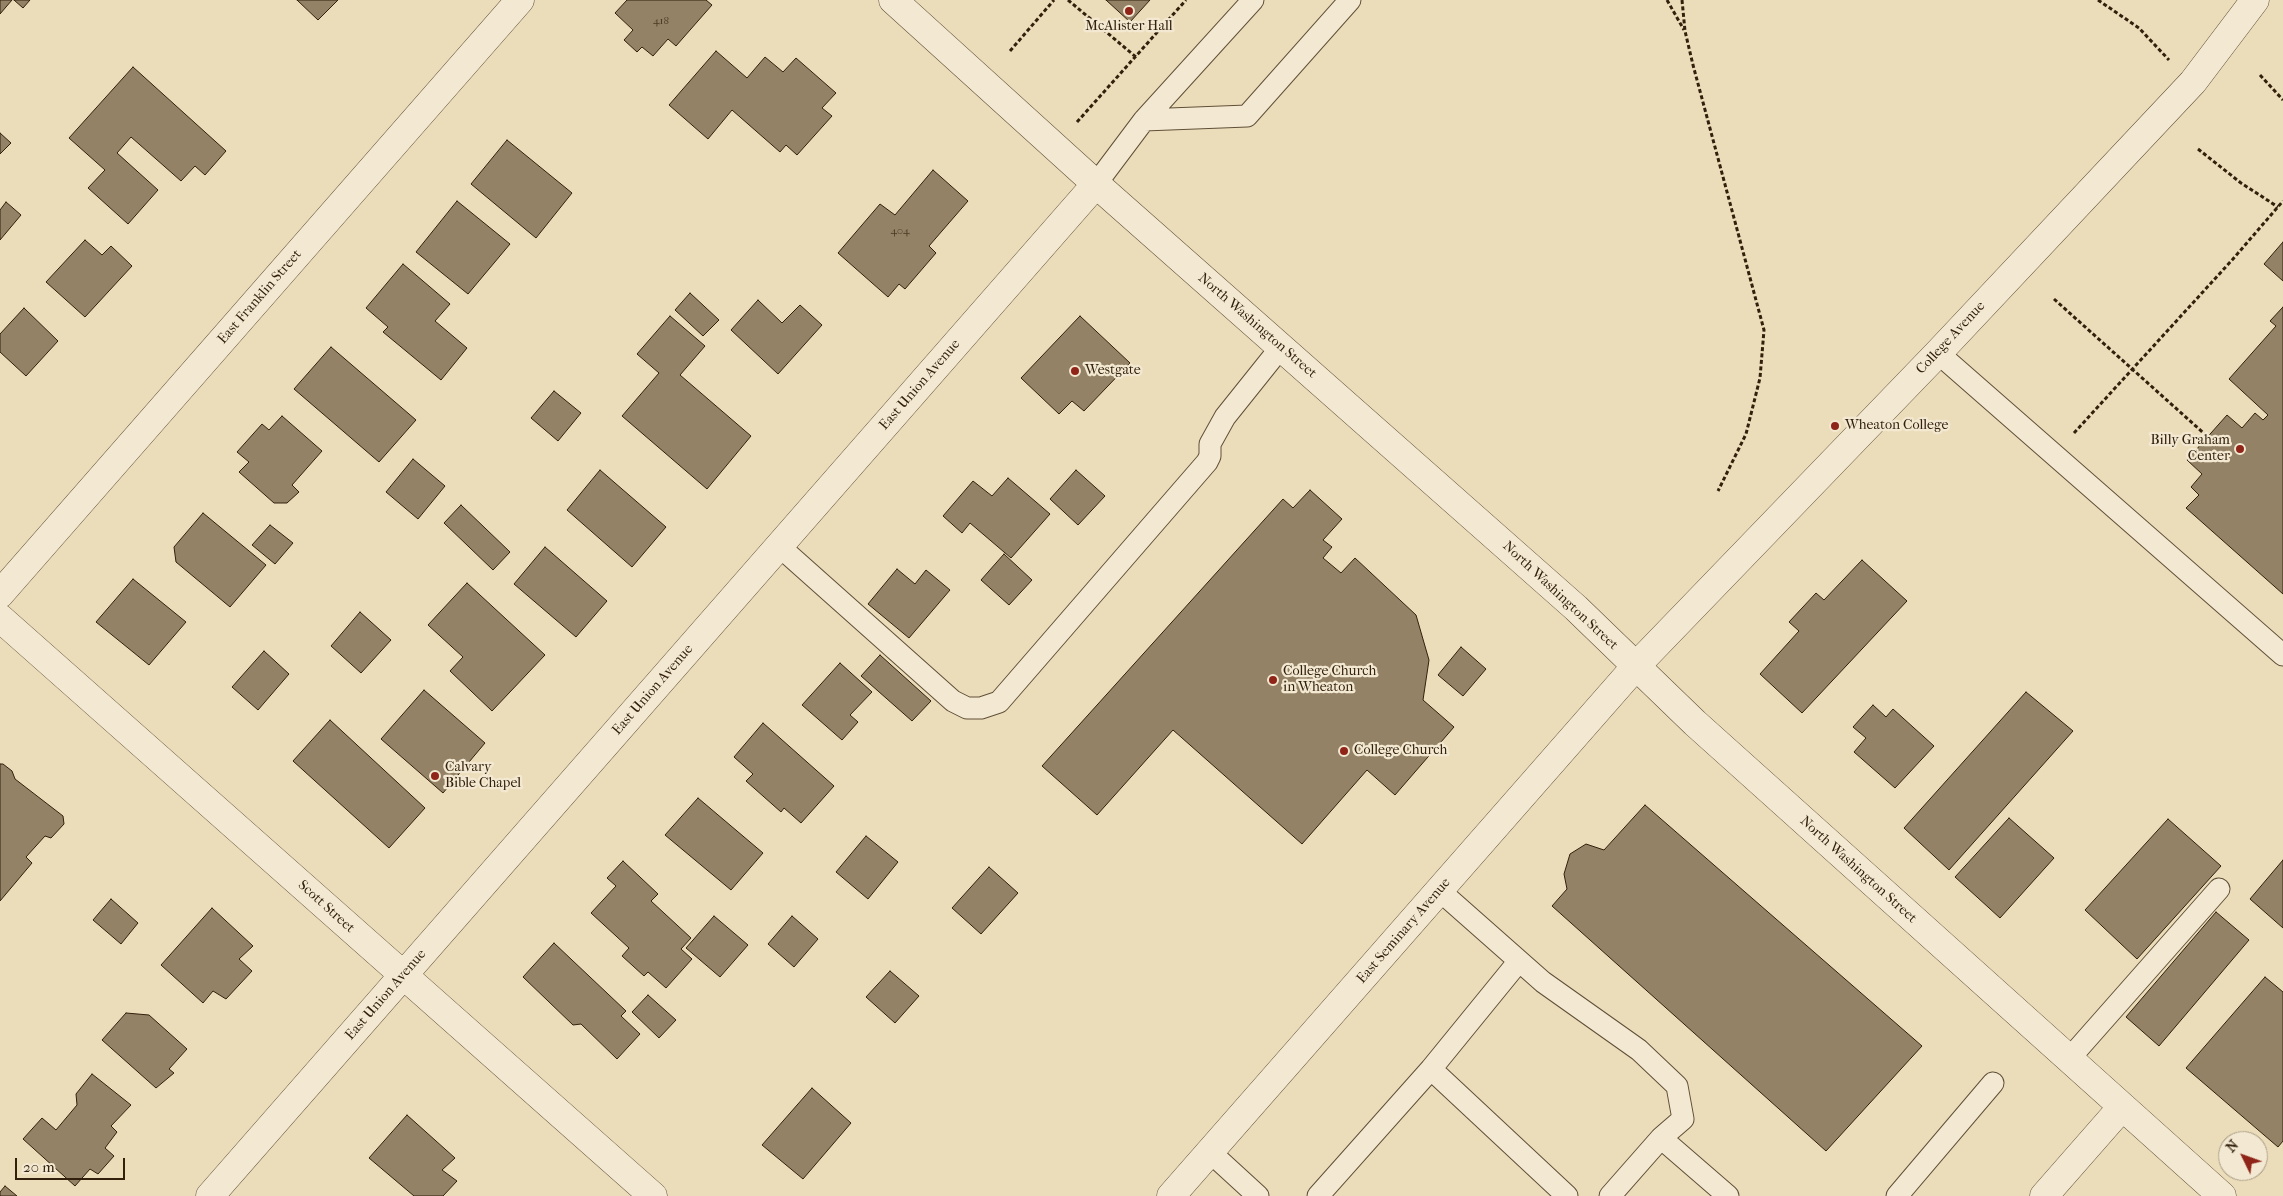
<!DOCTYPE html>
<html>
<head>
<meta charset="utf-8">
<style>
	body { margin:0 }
	#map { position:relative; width:2283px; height:1196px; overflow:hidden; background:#ecddba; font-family:"IM FELL French Canon",serif }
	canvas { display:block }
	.north { position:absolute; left:2218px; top:1131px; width:50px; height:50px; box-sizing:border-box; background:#f3e9d2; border:1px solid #a69983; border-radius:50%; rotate:312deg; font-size:14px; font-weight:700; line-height:20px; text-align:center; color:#32200c }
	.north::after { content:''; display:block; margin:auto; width:18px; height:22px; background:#8f2418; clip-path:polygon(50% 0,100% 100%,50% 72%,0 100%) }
	.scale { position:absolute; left:15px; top:1158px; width:110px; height:22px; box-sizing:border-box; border:2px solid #32200c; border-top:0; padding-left:6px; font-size:15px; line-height:18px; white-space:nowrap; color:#32200c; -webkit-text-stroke:4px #f3e9d2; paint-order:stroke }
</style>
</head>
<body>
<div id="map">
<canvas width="2283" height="1196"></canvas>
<div class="north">N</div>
<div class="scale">20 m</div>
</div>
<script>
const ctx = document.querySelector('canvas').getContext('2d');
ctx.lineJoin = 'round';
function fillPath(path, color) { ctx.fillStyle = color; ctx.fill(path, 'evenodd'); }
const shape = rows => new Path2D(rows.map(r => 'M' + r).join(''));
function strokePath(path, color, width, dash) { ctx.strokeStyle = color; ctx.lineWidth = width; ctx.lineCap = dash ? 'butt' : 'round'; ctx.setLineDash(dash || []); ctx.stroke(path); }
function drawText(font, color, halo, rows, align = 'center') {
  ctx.font = font + ' "IM FELL French Canon",serif'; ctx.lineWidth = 4.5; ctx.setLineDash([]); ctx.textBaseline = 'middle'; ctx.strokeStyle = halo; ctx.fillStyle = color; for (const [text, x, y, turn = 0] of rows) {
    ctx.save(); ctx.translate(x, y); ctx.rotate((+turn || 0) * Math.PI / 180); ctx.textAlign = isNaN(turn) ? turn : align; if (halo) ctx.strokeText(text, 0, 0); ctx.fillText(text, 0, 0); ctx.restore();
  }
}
const building = shape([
	[0,0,12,0,0,14,0,0],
	[14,0,30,0,23,8,14,0],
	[297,0,338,0,318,20,297,0],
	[627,0,706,0,712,5,676,46,668,39,653,56,642,47,637,52,624,40,633,30,615,13,627,0],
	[1106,0,1150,0,1130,22,1106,0],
	[716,51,747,78,765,57,783,72,796,58,836,93,822,108,832,116,797,155,786,145,780,152,732,110,708,139,669,105,716,51],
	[133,67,226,151,205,175,195,166,181,181,131,137,117,153,158,190,128,224,88,188,105,170,69,138,133,67],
	[0,133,11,143,0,154,0,133],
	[507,140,572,193,536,238,471,184,507,140],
	[933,170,968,201,929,246,936,253,905,289,899,284,888,297,838,253,880,204,895,215,933,170],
	[457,201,510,244,468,294,416,252,457,201],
	[6,202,21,215,0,240,0,210,6,202],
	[85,240,102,255,111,246,132,266,85,317,46,282,85,240],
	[2283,242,2283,281,2264,264,2283,242],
	[403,264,450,304,435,321,467,348,441,380,383,332,388,327,366,308,403,264],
	[690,293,719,320,703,336,675,310,690,293],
	[758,300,782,323,800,305,822,325,778,374,731,330,758,300],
	[2283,307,2283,594,2186,508,2199,495,2191,487,2202,474,2187,460,2227,415,2242,428,2255,413,2263,420,2268,415,2229,379,2276,326,2270,321,2283,307],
	[24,308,58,341,26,376,0,352,0,334,24,308],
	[670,316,705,346,680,375,751,436,707,489,622,416,659,373,637,354,670,316],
	[1080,316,1130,363,1084,411,1072,401,1059,414,1021,378,1080,316],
	[331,347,416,420,379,462,294,389,331,347],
	[554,391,581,413,558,441,531,418,554,391],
	[282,416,322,451,292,485,299,492,287,503,274,503,239,472,249,462,237,452,262,424,269,430,282,416],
	[413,459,445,486,418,519,386,492,413,459],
	[600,470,666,527,632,567,567,510,600,470],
	[1076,470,1105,496,1078,525,1050,499,1076,470],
	[1008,478,1050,514,1011,558,970,523,962,533,943,516,973,481,992,496,1008,478],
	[1310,490,1342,519,1323,540,1332,547,1323,558,1341,573,1355,558,1416,615,1429,660,1423,700,1454,727,1395,795,1367,770,1302,844,1173,730,1097,815,1042,766,1283,499,1293,508,1310,490],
	[461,505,510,552,493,570,444,523,461,505],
	[203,513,266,565,230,607,176,562,174,547,203,513],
	[270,525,293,543,275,564,252,545,270,525],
	[545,547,607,601,576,637,514,584,545,547],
	[1004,554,1032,580,1009,605,981,580,1004,554],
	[1862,560,1907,601,1802,713,1760,674,1799,631,1789,622,1816,593,1824,600,1862,560],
	[897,569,915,584,926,570,950,590,909,638,868,604,897,569],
	[133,579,186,622,149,665,96,622,133,579],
	[467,583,545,655,492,711,450,671,463,657,428,625,467,583],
	[360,612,391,640,361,673,331,646,360,612],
	[1461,647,1486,669,1463,696,1438,675,1461,647],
	[264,651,289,674,258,710,232,687,264,651],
	[880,655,931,701,912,721,861,676,880,655],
	[840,663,872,692,850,715,858,722,842,740,802,705,840,663],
	[424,690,485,743,443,793,381,739,424,690],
	[2026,692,2073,731,1949,870,1904,828,2026,692],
	[1873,705,1886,717,1893,709,1934,746,1895,788,1854,752,1866,738,1853,727,1873,705],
	[330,720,425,808,389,848,293,761,330,720],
	[763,723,834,786,801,823,784,808,781,812,746,781,753,774,734,757,763,723],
	[0,764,3,764,12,771,15,779,63,816,64,824,51,838,45,836,26,857,32,863,0,901,0,764],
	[698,798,763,853,731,890,665,835,698,798],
	[1645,805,1922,1046,1826,1151,1552,906,1567,889,1564,874,1570,854,1586,844,1604,850,1645,805],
	[2009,818,2054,858,2000,918,1955,877,2009,818],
	[2168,819,2221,866,2137,959,2085,910,2168,819],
	[866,836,898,862,868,899,836,872,866,836],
	[2283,860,2283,928,2250,899,2283,860],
	[623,861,658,894,651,901,691,938,681,949,692,959,666,988,648,972,644,976,622,956,629,948,591,913,616,886,607,878,623,861],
	[989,867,1018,893,981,934,952,908,989,867],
	[111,899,138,923,121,944,93,920,111,899],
	[212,908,253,946,239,959,252,971,226,999,213,991,203,1003,161,965,212,908],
	[2216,912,2249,940,2159,1046,2126,1017,2216,912],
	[714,916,748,945,720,977,686,948,714,916],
	[792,916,818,939,794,967,768,944,792,916],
	[554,943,626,1011,621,1016,640,1034,617,1059,581,1024,573,1025,523,977,554,943],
	[890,971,919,996,895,1023,866,997,890,971],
	[2265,977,2283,992,2283,1141,2278,1147,2186,1068,2265,977],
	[648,995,676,1020,659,1038,632,1012,648,995],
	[126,1013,149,1015,187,1049,169,1069,174,1073,156,1088,102,1040,126,1013],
	[92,1074,131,1105,111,1126,117,1132,105,1148,114,1156,98,1174,90,1169,75,1186,23,1139,42,1118,56,1130,77,1105,76,1094,92,1074],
	[812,1088,851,1123,803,1179,762,1145,812,1088],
	[407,1115,455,1158,442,1170,457,1181,443,1196,414,1196,369,1158,407,1115],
	[5,1186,17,1196,0,1196,0,1192,5,1186]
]);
fillPath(building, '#938266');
strokePath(building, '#32200c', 1);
const service = shape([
	[1144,120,1247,116,1350,0],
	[1096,184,1144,120,1253,0],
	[1938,353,2283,655],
	[779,546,953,701,967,708,981,708,999,702,1207,462,1210,456,1210,444,1225,417,1281,347],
	[1440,891,1543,982,1639,1050,1677,1086,1683,1119,1661,1138,1728,1196],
	[2069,1059,2219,889],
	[1431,1069,1567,1196],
	[1210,1152,1258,1196],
	[1318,1196,1431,1069,1519,961],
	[1610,1196,1661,1138],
	[1897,1196,1993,1083]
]);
const minor = shape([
	[893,0,1096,184,1576,608,1636,666,1171,1196],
	[0,594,520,0],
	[0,618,653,1196],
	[210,1196,1096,184]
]);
const tertiary = shape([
	[2044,1196,2122,1107],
	[2222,1196,1695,723,1636,666,1938,353,2193,82,2255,0]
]);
strokePath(service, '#604f38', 23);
strokePath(minor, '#604f38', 29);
strokePath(tertiary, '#604f38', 29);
strokePath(shape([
	[1068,0,1136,57],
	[1667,0,1684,30],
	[1682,0,1685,31,1693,65,1764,330,1760,378,1746,434,1718,491],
	[2098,0,2139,28,2169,60],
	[1010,51,1054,0],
	[2260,75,2283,100],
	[1077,122,1186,0],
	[2198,149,2241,183,2278,207],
	[2054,299,2208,437],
	[2074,433,2233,259,2283,201]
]), '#32200c', 3, [4, 2.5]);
strokePath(service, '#f3e9d2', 21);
strokePath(minor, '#f3e9d2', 28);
strokePath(tertiary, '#f3e9d2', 28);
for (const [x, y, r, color] of [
	[1129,11,5,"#8f2418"],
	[1075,371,5,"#8f2418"],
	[1835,426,5,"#8f2418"],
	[2240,449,5,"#8f2418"],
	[1273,680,5,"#8f2418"],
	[1344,751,5,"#8f2418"],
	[435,776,5,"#8f2418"]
]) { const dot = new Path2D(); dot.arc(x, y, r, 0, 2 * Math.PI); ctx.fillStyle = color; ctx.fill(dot); strokePath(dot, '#f3e9d2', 2); }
drawText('11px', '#4a3822', null, [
	["418",661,21],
	["404",900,231]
]);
drawText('14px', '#32200c', '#f3e9d2', [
	["McAlister Hall",1129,27,"center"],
	["Westgate",1085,371],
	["Wheaton College",1845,426],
	["Billy Graham",2230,441,"right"],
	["Center",2230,457,"right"],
	["College Church",1283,672],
	["in Wheaton",1283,688],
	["College Church",1354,751],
	["Calvary",445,768],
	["Bible Chapel",445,784]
], 'left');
drawText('14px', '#32200c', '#f3e9d2', [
	["East Franklin Street",260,297,-49],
	["North Washington Street",1257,326,41],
	["College Avenue",1951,338,-47],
	["East Union Avenue",920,385,-49],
	["North Washington Street",1560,596,43],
	["East Union Avenue",653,690,-49],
	["North Washington Street",1858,870,42],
	["Scott Street",326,907,42],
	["East Seminary Avenue",1404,931,-49],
	["East Union Avenue",386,995,-49]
]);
</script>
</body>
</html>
